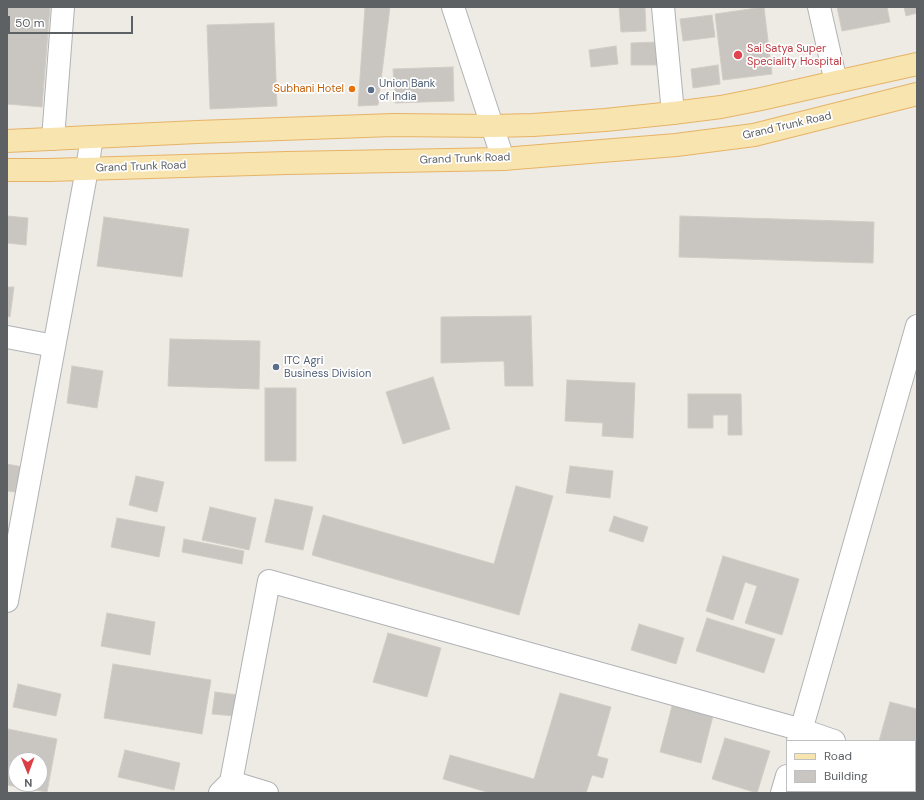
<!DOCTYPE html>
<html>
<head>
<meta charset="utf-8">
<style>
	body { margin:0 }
	#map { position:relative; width:924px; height:800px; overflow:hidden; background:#eeebe5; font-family:"DM Sans",sans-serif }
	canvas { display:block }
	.frame { position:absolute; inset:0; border:8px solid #5d6164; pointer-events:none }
	.legend { position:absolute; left:786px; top:740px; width:130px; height:52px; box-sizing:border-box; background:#fff; border:1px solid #bec0c1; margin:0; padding:5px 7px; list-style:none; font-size:12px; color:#5d6164 }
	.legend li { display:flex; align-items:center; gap:8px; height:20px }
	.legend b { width:20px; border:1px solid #bec0c1 }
	.north { position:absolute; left:8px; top:752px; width:40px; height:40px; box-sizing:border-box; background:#fff; border:1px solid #bec0c1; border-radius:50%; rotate:179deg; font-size:11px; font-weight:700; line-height:16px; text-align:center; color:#5d6164 }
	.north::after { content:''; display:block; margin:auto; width:14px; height:18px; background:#db3e44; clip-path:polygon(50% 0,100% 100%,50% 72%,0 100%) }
	.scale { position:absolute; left:8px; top:16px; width:125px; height:18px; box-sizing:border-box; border:2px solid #5d6164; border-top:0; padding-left:5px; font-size:12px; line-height:14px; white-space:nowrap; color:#5d6164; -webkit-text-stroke:3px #fff; paint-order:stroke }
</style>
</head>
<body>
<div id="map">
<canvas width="924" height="800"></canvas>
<div class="frame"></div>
<ul class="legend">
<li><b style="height:5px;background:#f8e4af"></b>Road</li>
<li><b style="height:11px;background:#c9c6c2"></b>Building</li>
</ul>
<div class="north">N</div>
<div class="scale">50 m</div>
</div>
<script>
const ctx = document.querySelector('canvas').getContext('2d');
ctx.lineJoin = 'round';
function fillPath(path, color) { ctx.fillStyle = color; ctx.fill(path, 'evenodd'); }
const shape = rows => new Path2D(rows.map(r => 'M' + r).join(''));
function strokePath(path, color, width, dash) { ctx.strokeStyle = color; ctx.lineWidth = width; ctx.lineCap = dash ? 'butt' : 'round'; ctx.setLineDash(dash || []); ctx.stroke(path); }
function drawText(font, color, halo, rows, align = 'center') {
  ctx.font = font + ' "DM Sans",sans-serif'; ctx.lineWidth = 3.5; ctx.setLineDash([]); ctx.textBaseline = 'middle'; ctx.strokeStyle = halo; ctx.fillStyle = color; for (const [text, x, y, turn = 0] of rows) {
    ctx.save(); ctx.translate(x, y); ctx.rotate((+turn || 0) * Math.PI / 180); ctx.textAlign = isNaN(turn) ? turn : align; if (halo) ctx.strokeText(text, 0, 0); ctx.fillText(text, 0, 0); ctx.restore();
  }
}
const building = shape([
	[7,7,50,7,42,107,7,104,7,7],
	[365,7,390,7,378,105,358,106,365,7],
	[619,7,645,7,646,31,621,32,619,7],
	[764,7,772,74,723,80,715,14,764,7],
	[837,7,887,7,890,22,842,31,837,7],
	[904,7,917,7,917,13,906,16,904,7],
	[712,15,715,37,683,41,680,19,712,15],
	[274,23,277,106,210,109,207,25,274,23],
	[657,42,657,65,631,65,631,43,657,42],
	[616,46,618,64,591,67,589,50,616,46],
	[718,65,720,84,693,88,691,69,718,65],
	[453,67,454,101,395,103,393,69,453,67],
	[7,216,28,218,26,245,7,243,7,216],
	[680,216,874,222,873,263,679,257,680,216],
	[104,217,189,229,182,277,97,266,104,217],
	[7,287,14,287,10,317,7,316,7,287],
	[531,316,533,386,505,386,504,361,441,363,441,317,531,316],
	[170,339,260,341,259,389,168,386,170,339],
	[72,366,103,371,97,408,67,403,72,366],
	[433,377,450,429,403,444,386,392,433,377],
	[567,380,635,383,633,438,602,436,603,423,565,421,567,380],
	[265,388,296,388,296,461,265,461,265,388],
	[688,394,741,394,742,435,728,435,728,415,713,415,713,428,688,428,688,394],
	[7,464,28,468,23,493,7,491,7,464],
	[570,466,613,471,610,498,566,493,570,466],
	[136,476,164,482,157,512,129,505,136,476],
	[516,486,553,496,519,615,312,555,323,515,494,564,516,486],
	[275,499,313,507,303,550,265,542,275,499],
	[210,507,256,518,249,550,202,540,210,507],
	[614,516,648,527,643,542,609,531,614,516],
	[117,518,165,527,159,557,111,547,117,518],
	[184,539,244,551,242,564,182,552,184,539],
	[723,556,799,579,782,635,745,623,757,586,745,582,733,620,706,611,723,556],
	[107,613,155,622,150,655,101,646,107,613],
	[707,618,775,639,764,673,696,651,707,618],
	[639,624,684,638,676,664,631,650,639,624],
	[388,633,441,648,427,697,373,682,388,633],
	[113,664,211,680,202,734,104,718,113,664],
	[18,684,61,694,56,716,13,707,18,684],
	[215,692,238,695,235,716,212,714,215,692],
	[560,693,611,707,597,756,608,759,603,778,592,775,586,793,490,793,443,779,450,755,534,779,560,693],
	[890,702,917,709,917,743,915,751,915,741,879,741,890,702],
	[672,706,713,716,701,763,660,752,672,706],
	[8,729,57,739,47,792,7,785,7,734,8,729],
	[16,760,40,760,40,784,16,784,16,760],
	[725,738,770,751,757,793,712,779,725,738],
	[125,750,180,763,174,790,118,777,125,750],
	[842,791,878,791,877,793,841,793,842,791]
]);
fillPath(building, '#c9c6c2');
strokePath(building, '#d2ccc4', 1);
const minor = shape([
	[453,7,503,159],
	[663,7,673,113],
	[819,7,836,82],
	[53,139,63,7],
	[7,337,54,346],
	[7,601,87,169,92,137],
	[798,741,917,326],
	[915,768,917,769],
	[231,782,267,793],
	[220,793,231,782,269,581,802,730,834,741],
	[782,793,787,776]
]);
const major = shape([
	[7,141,197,132,393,125,492,126,533,125,605,120,673,113,721,107,761,99,836,82,917,64],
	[7,170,48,170,287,163,503,159,676,145,754,135,917,94]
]);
strokePath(minor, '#b0b3b6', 24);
strokePath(major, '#e6b366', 24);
strokePath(minor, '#fff', 22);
strokePath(major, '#f8e4af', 22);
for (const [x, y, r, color] of [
	[738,55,5,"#e0444e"],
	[352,89,4,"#e8710a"],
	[371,90,4,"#5c6f8a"],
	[276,367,4,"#5c6f8a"]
]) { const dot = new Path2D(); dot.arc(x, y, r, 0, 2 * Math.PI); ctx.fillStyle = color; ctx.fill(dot); strokePath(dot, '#fff', 1.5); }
drawText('11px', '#be3a42', '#fff', [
	["Sai Satya Super",747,49],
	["Speciality Hospital",747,62]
], 'left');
drawText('11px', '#4e5e75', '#fff', [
	["Union Bank",379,84],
	["of India",379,97],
	["ITC Agri",284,361],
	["Business Division",284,374]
], 'left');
drawText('11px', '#c56008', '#fff', [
	["Subhani Hotel",344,89]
], 'right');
drawText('11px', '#5d6164', '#fff', [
	["Grand Trunk Road",787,126,-13],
	["Grand Trunk Road",465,159,-2],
	["Grand Trunk Road",141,167,-2]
]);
</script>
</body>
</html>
